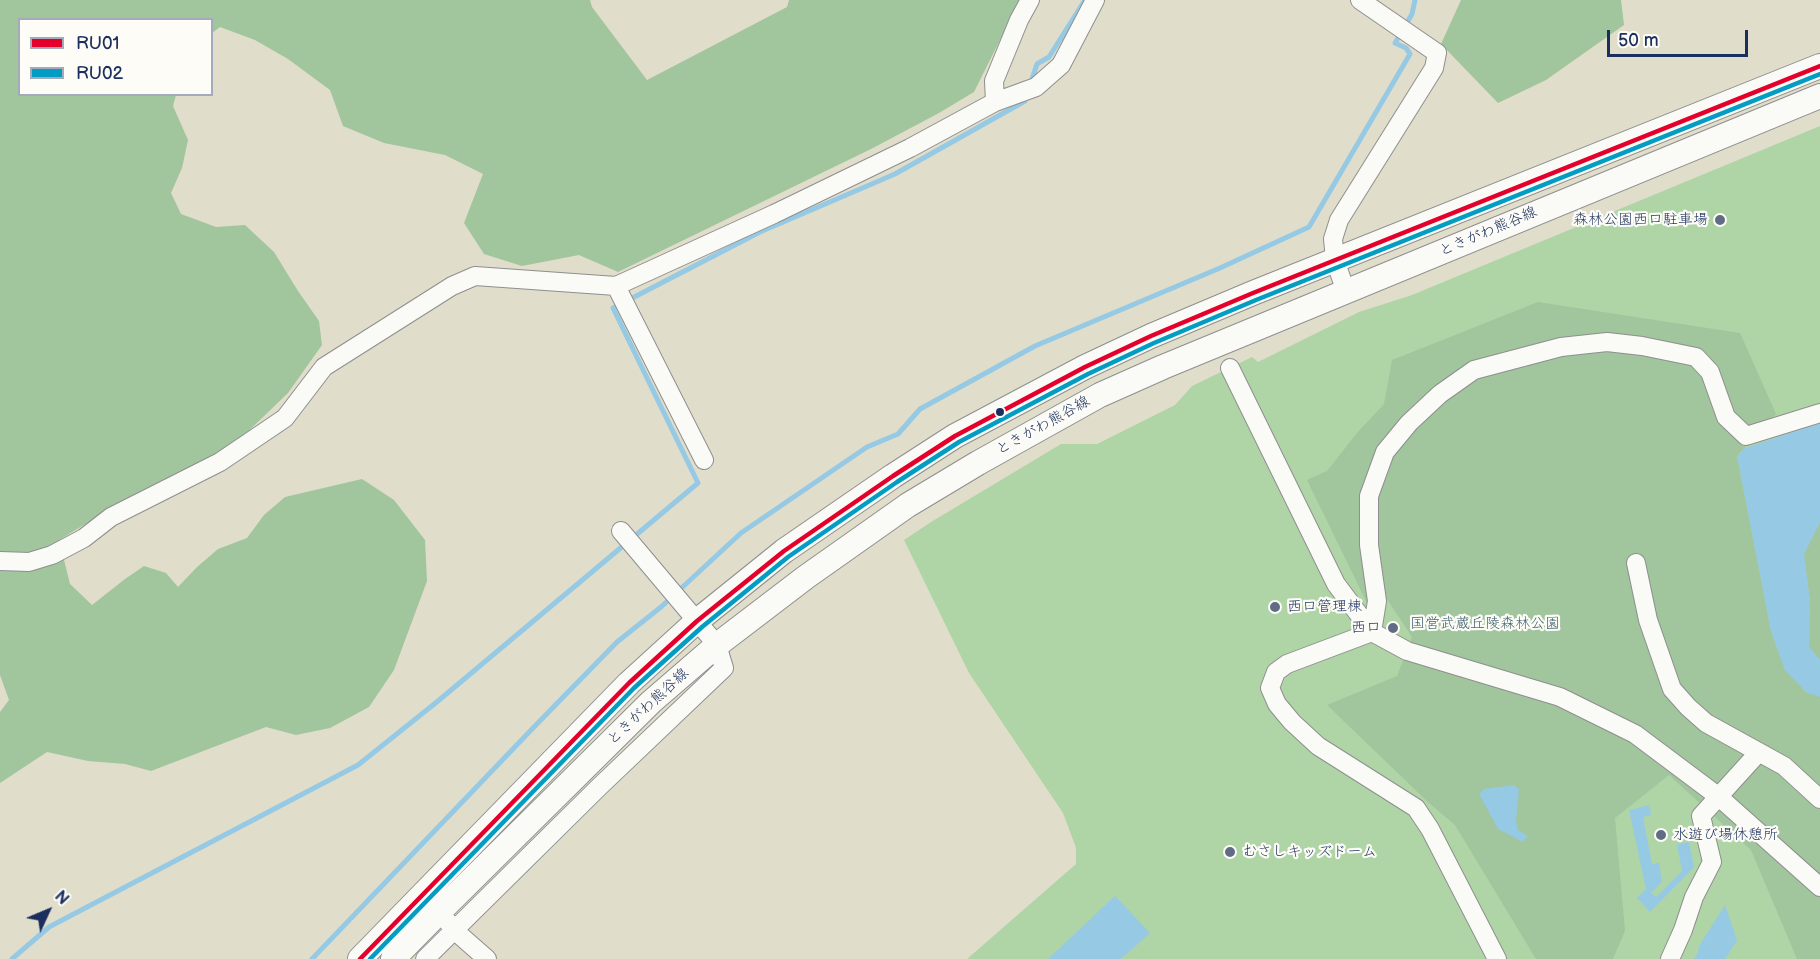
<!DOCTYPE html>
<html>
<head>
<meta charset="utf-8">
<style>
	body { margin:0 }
	#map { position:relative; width:1820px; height:959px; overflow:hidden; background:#e1ddcb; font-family:"Balsamiq Sans",sans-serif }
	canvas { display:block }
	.legend { position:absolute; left:18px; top:18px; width:195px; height:78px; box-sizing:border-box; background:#fdfcf7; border:2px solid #a3aaba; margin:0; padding:8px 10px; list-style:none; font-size:18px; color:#1b2f5e }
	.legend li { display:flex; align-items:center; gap:12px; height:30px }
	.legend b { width:30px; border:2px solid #a3aaba }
	.north { position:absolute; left:18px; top:881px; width:60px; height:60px; -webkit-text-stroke:4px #fdfcf7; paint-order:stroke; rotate:46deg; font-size:16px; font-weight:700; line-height:24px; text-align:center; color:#1b2f5e }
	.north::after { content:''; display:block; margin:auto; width:21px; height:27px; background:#1b2f5e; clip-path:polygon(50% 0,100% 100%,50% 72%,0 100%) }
	.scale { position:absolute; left:1607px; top:30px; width:141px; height:27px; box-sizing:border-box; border:3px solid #1b2f5e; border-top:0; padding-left:8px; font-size:18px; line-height:21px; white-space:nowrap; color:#1b2f5e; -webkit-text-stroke:4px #fdfcf7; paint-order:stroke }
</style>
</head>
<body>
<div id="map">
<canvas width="1820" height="959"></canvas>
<ul class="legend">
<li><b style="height:8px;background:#e4002b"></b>RU01</li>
<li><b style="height:8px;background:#039dc3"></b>RU02</li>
</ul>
<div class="north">N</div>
<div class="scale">50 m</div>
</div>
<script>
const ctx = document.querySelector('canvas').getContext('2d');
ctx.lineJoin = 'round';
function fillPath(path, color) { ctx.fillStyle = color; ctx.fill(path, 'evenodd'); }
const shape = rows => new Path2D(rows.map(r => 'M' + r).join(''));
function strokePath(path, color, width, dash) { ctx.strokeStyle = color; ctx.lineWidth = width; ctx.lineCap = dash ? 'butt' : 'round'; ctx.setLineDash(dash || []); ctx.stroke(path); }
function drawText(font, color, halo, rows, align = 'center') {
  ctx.font = font + ' "Balsamiq Sans","Klee One",sans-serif'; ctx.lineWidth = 4.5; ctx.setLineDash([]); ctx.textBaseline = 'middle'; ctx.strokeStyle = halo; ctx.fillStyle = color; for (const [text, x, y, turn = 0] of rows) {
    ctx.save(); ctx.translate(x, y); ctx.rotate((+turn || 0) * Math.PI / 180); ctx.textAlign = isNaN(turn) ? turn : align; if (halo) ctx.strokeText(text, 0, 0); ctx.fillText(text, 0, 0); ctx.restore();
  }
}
fillPath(shape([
	[1820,126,1820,959,967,959,1076,864,1076,848,1063,813,969,673,904,540,931,522,1061,444,1097,444,1175,405,1192,386,1252,357,1258,362,1359,312,1412,295]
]), '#afd5a7');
fillPath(shape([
	[0,0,590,0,592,7,647,80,787,7,789,0,1020,0,974,92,939,113,873,148,618,272,579,255,522,266,484,254,464,223,483,174,445,155,384,143,343,126,330,90,288,59,255,40,220,27,212,33,212,20,20,20,20,94,176,95,173,106,188,140,182,168,171,193,181,214,216,227,245,225,274,252,298,291,319,321,322,345,288,393,236,443,125,500,59,540,70,584,92,605,125,579,144,566,166,573,178,587,197,567,218,549,247,538,264,515,285,497,362,479,394,500,425,540,427,581,394,670,369,707,330,728,296,735,266,727,151,771,125,764,88,761,47,752,0,783,0,712,9,700,0,675],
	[1461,0,1621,0,1624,25,1546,80,1498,103,1441,44],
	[1538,302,1740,333,1776,414,1737,456,1771,631,1785,670,1806,692,1820,697,1820,959,1797,959,1751,850,1669,775,1615,818,1625,931,1613,959,1536,959,1455,825,1429,803,1327,705,1397,676,1412,637,1387,599,1377,601,1368,605,1307,480,1327,471,1357,433,1384,404,1392,360],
	[1820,522,1820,660,1809,647,1810,602,1804,554]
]), '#a1c59c');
fillPath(shape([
	[1820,423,1820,522,1804,554,1810,602,1809,647,1820,660,1820,697,1806,692,1785,670,1771,631,1737,456,1745,448],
	[1514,785,1519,790,1516,820,1518,830,1528,836,1523,842,1498,829,1479,794,1484,789],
	[1649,805,1651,815,1643,817,1652,864,1659,863,1662,882,1651,893,1656,897,1682,871,1677,844,1689,842,1694,867,1650,912,1637,898,1646,889,1629,810],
	[1115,896,1150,933,1121,959,1048,959],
	[1725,905,1737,940,1725,959,1694,959,1698,953,1699,946]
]), '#95c9e4');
strokePath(shape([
	[1030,85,1037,64,1049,57,1085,0],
	[12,959,49,927,358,765,438,701,698,483,613,308,760,232,895,174,1025,101,1027,94],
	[312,959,533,728,617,642,661,607,741,533,867,447,898,434,920,409,1035,346,1220,268,1309,227,1410,54,1406,48,1395,43,1412,14,1415,0]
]), '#95c9e4', 5);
const minor = shape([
	[995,102,994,81,1019,20,1030,0],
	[616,286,704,460],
	[1346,292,1335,260,1333,239,1339,220,1434,68,1437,53,1360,0],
	[1230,368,1336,584,1372,632,1407,651,1560,697,1635,734,1719,797,1820,887],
	[0,561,29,562,52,555,84,538,111,517,220,462,285,418,324,367,452,286,475,276,616,286,774,214,910,148,995,102,1036,87,1061,65,1095,0],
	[1636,563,1648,620,1672,689,1688,707,1706,723,1784,766,1820,799],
	[1372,632,1377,601,1369,545,1369,496,1385,452,1409,423,1440,394,1474,370,1561,347,1607,342,1642,346,1696,357,1710,372,1726,417,1746,436,1820,413],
	[1372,632,1287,664,1276,672,1270,688,1277,704,1292,722,1318,746,1416,808,1430,829,1497,959],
	[448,922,454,930,487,959],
	[425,959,599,787,724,668,717,645,621,531],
	[1670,959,1683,930,1694,897,1712,862,1701,816,1759,752]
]);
const major = shape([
	[360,959,629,683,697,621,784,551,893,476,955,436,1085,367,1151,336,1253,293,1820,66],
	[393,959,440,911,651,702,717,645,806,577,908,505,978,463,1100,395,1163,367,1820,96]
]);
strokePath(minor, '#8e8f8e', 20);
strokePath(major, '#8e8f8e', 26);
strokePath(minor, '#fafaf7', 18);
strokePath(major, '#fafaf7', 24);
strokePath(shape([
	[360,959,629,683,697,621,784,551,893,476,955,436,1085,367,1151,336,1253,293,1820,66]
]), '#e4002b', 4.5);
strokePath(shape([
	[370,959,634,688,702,627,788,557,897,482,959,442,1088,374,1154,343,1256,300,1820,74]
]), '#039dc3', 4.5);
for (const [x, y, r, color] of [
	[1720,220,6,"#606c84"],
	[1000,412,5,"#1b2f5e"],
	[1275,607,6,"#606c84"],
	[1393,628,6,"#606c84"],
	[1661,835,6,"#606c84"],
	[1230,852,6,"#606c84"]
]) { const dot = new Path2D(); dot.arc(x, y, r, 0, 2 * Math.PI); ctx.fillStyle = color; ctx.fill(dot); strokePath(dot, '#fdfcf7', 2); }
drawText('15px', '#1b2f5e', '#fdfcf7', [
	["森林公園西口駐車場",1708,220,"right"],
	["西口管理棟",1287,607],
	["西口",1381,628,"right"],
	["水遊び場休憩所",1673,835],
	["むさしキッズドーム",1242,852]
], 'left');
drawText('15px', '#1b2f5e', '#fdfcf7', [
	["ときがわ熊谷線",1488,232,-23],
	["ときがわ熊谷線",1043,426,-29],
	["ときがわ熊谷線",648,707,-43]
]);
drawText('15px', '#3b5f6b', '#fdfcf7', [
	["国営武蔵丘陵森林公園",1485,624]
]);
</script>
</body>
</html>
